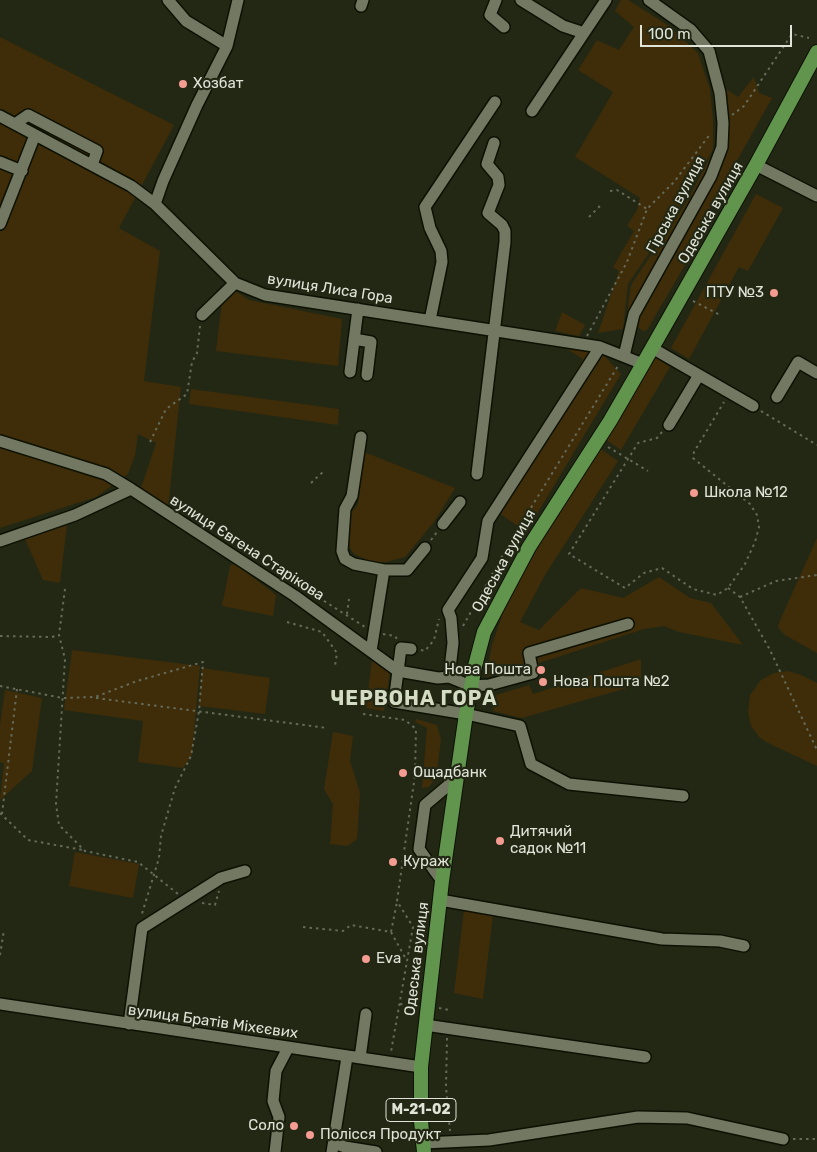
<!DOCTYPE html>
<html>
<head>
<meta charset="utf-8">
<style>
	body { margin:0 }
	#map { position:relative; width:817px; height:1152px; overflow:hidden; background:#232815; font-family:Rubik,sans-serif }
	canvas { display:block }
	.scale { position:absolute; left:640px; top:25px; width:152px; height:22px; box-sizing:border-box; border:2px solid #e0e4d7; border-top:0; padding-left:6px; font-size:15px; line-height:18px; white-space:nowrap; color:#e0e4d7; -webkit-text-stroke:4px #232815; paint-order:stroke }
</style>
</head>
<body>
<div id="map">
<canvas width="817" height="1152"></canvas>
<div class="scale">100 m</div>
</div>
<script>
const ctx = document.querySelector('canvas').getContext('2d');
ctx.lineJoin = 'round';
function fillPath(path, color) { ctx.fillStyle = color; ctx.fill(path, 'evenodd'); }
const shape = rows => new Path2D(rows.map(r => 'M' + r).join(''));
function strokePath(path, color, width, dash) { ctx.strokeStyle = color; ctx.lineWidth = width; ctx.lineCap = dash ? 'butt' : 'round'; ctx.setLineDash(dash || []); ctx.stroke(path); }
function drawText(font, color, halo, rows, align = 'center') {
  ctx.font = font + ' Rubik,sans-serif'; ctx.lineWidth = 4.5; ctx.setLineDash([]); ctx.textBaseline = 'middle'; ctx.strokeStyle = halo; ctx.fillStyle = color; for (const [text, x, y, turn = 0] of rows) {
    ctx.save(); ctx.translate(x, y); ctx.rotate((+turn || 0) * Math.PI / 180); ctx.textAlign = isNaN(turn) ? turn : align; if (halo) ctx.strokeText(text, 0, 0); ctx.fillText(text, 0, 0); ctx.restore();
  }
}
fillPath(shape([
	[621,0,628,0,669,26,698,53,710,89,713,120,713,149,685,200,628,284,623,329,598,333,619,271,613,267,634,231,627,226,637,210,640,198,575,157,613,92,578,70,597,40,619,50,634,27,615,11],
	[0,37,174,125,119,228,160,251,144,381,181,387,168,508,141,488,156,443,138,434,135,455,128,474,96,497,0,528],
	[754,77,759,93,772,98,702,223,703,234,647,330,643,331,637,326,625,329,631,285,687,201,715,148,716,121,711,79,738,97],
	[756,194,783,208,748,271,739,267,689,359,671,348],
	[234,290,249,300,342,319,338,366,216,351,222,302],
	[562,312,585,325,579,336,555,331],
	[567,349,600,351,621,374,526,532,495,510,583,359],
	[656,357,670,367,621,450,605,439],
	[191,389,339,409,338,425,189,404],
	[599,448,618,461,545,575,520,622,539,630,581,588,623,598,659,577,690,598,711,603,743,645,679,632,664,626,644,629,530,666,486,677,492,645,506,604,544,535],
	[364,452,455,488,434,522,405,557,386,562,372,562,354,554,347,543,349,516,358,504],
	[67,525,60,583,43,580,25,539],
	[817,538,817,653,785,635,780,630,778,625],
	[234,563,276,595,273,616,222,606,230,566],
	[72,650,200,666,192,755,183,768,138,762,143,721,64,710],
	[641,659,641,684,522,718,493,711,496,695,529,685,533,694],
	[372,660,390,671,384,711,366,708],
	[202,668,270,678,265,714,199,706],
	[788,671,801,675,817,683,817,766,770,744,760,738,751,726,748,712,750,695,761,680,774,673],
	[5,690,42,698,32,771,0,800,4,763,0,762,0,725],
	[416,719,437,725,441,740,436,778,429,787,422,788,427,728,415,722],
	[333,732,353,736,350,761,360,793,357,839,348,846,330,844,333,804,324,789],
	[75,852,139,864,133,898,69,886],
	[464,910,493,915,483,999,454,993]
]), '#3e2d08');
const minor = shape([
	[168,0,186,21,227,46],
	[238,0,227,46,197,105,163,181,155,204,235,283,265,295,600,347,643,364],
	[496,0,490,15,504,27],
	[521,0,563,26,584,33],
	[361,6,363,0],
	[532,111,606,0],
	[0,116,131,186,155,204],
	[15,124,28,115,97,151,92,165],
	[0,162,22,171],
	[756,165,817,196],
	[0,224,35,135],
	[202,315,235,283],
	[430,320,442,262,441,251,430,228,425,207,495,102],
	[354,339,371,342,367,375],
	[652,348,753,406],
	[624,356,634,314,711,176,722,147,723,123,720,93,709,51,691,30,649,0],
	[350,372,358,309],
	[777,397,798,362,817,373],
	[669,425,699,375],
	[361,437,352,496,345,509,342,551,345,559,354,564,384,570,371,651],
	[0,441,106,474,131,489],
	[477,474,505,242,505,231,502,225,488,213,499,185,498,177,487,164,494,143],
	[443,524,460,502],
	[0,541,75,515,131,489,295,596,398,671,438,678,449,677,471,686,489,685,533,673,529,653,628,624],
	[384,570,407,570,425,548],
	[411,649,401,648,394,702,466,714,520,726,531,764,569,784,683,796],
	[449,677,453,643,451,618,448,610,482,558,488,521,600,347],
	[442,881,419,849,425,805,457,778],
	[440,900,662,939,720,941,744,946],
	[0,1004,421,1067],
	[129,1024,142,928,221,878,245,871],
	[425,1025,645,1057],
	[360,1058,366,1014],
	[334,1143,345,1147,376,1152],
	[423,1143,489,1140,638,1117,687,1118,783,1139],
	[275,1152,279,1117,273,1101,276,1071,288,1048],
	[332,1152,347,1057]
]);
const major = shape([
	[424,1152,421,1121,421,1067,442,881,466,714,475,666,484,632,529,547,610,421,643,364,756,165,817,52]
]);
strokePath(minor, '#0d1102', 14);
strokePath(major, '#0d1102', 16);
strokePath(shape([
	[732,115,744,106,792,34,809,38],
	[610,191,617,190,647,209],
	[589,217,600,206],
	[693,301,720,315],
	[587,336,627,262,647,209,674,182,711,133],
	[761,411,817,445],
	[662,432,657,438,638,443,569,554,625,588,644,573,662,568,693,589,717,595,728,588,745,564,755,542,759,527,757,515,750,504,693,458,694,452,724,402],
	[150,442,166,409,187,394,192,362,197,353,200,326],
	[608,447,648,471],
	[311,483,325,470],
	[431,540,437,532],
	[302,587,365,627],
	[728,588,740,597,770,650,817,750],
	[65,589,59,635,65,659,56,804,59,825,85,851,138,862,178,894],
	[740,597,776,581,817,575],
	[347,614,349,599],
	[287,622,322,632,337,653,335,666],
	[463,626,513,537,618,366],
	[383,634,395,636,397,639],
	[0,636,52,637,59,635],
	[421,650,425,651,434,640,439,619],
	[0,686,63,698,95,697,137,681,203,662,199,711,191,756,175,788,161,836,159,858,141,917],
	[96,698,327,728],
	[363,714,405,720,416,729,415,775,397,901,413,927,391,1052],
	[0,813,28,840,83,850],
	[2,814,17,689],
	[202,903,215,905,219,891],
	[303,927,343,931,351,925,391,932,397,902],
	[391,932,407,961],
	[0,955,4,930],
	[400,1004,415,1006],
	[439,1008,449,1010],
	[447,1038,446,1087,450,1131],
	[793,1139,817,1139]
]), '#656a59', 2, [2.5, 4]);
strokePath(minor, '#727862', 11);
strokePath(major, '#61944d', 14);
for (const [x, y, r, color] of [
	[183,84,5,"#f59c92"],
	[774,293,5,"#f59c92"],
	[694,493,5,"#f59c92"],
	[541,670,5,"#f59c92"],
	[543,682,5,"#f59c92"],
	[403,773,5,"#f59c92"],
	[500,841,5,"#f59c92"],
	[393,862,5,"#f59c92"],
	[366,959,5,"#f59c92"],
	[294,1126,5,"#f59c92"],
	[310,1135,5,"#f59c92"]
]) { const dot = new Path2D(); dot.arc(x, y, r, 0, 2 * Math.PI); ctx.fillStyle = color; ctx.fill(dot); strokePath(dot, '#232815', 2); }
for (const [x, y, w] of [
	[421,1110,70]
]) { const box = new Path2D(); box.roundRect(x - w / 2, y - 11.5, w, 23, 4); ctx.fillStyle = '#232815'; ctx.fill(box); strokePath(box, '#e0e4d7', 1); }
drawText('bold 14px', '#e0e4d7', null, [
	["М-21-02",421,1110]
]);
drawText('15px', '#e0e4d7', '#232815', [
	["Хозбат",193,84],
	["ПТУ №3",764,293,"right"],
	["Школа №12",704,493],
	["Нова Пошта",531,670,"right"],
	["Нова Пошта №2",553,682],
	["Ощадбанк",413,773],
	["Дитячий",510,832],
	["садок №11",510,849],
	["Кураж",403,862],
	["Eva",376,959],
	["Соло",284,1126,"right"],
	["Полісся Продукт",320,1135]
], 'left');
drawText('15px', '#e0e4d7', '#232815', [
	["Гірська вулиця",676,205,-62],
	["Одеська вулиця",711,213,-60],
	["вулиця Лиса Гора",330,289,9],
	["вулиця Євгена Старікова",247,548,33],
	["Одеська вулиця",504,561,-61],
	["Одеська вулиця",417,959,-83],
	["вулиця Братів Міхєєвих",213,1022,8]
]);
ctx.letterSpacing = '1px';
drawText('bold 20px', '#d4dcc3', '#232815', [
	["ЧЕРВОНА ГОРА",414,699]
]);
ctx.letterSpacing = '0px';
</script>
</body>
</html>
